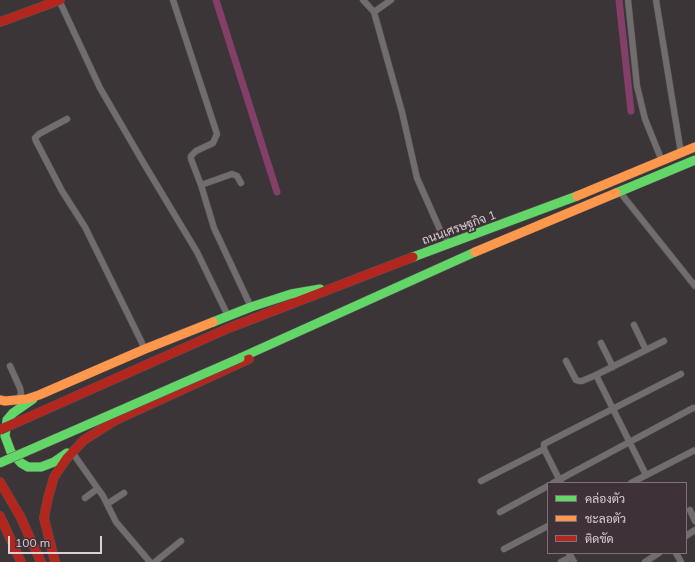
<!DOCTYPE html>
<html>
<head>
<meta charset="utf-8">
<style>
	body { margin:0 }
	#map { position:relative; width:695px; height:562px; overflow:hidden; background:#3b3538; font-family:Mulish,Sarabun,sans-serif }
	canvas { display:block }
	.legend { position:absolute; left:547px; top:482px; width:140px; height:72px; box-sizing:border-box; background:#3e3238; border:1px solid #7c7277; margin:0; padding:5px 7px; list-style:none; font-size:12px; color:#d9d1d5 }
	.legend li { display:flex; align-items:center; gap:8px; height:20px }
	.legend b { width:20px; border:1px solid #7c7277 }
	.scale { position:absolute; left:8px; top:536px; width:94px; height:18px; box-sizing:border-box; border:2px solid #d9d1d5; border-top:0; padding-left:5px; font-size:12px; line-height:14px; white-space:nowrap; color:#d9d1d5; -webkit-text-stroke:3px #3e3238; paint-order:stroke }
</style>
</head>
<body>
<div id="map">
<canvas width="695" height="562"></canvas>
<ul class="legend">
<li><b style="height:5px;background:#63d668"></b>คล่องตัว</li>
<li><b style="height:5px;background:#ff974d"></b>ชะลอตัว</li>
<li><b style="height:5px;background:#b3261e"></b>ติดขัด</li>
</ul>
<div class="scale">100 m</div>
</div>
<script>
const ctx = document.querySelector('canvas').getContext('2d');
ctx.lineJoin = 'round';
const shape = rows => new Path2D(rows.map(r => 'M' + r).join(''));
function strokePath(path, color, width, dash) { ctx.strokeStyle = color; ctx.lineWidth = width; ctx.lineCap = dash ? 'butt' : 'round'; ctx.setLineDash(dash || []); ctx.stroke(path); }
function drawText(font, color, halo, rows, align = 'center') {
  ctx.font = font + ' Mulish,Sarabun,sans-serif'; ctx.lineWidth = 3.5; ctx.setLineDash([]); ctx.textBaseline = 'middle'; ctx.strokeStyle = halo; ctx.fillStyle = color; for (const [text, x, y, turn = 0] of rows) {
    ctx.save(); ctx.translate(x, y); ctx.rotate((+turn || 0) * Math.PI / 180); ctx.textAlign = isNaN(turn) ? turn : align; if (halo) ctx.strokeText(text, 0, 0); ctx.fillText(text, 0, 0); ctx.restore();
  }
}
strokePath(shape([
	[216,0,277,192],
	[619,0,631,111]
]), '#843f68', 7);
const street = shape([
	[59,0,100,88,143,162,197,252,228,316],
	[173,0,217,134,213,143,196,151,191,156,191,159,201,185,214,228,251,307],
	[363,0,374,12,402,112,417,178,441,232,450,244],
	[628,0,637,86,645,119,662,161],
	[656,0,681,153],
	[374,12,391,0],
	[67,119,39,134,35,138,36,141,62,191,85,227,145,349],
	[201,185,232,174,237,176,241,183],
	[619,191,695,286],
	[634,325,646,350],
	[601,343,613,367],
	[566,361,576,380,579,381,582,381,596,375],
	[10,366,20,388,21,393,19,399],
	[72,452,103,496,116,522,150,562],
	[646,475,596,375,664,341],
	[481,481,544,449],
	[553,483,693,408],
	[561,483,544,449,544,444,681,374],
	[631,483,695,450],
	[85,498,97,489],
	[107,504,124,493],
	[690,510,695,521],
	[500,512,548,486],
	[686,536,695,530],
	[504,549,548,526],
	[569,553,574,562],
	[676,553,681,562],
	[155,562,181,541],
	[561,562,571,557],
	[645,562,659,553]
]);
const fast = shape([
	[616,193,695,160],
	[413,257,577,196],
	[213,322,251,307,291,294,320,289],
	[240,358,475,252],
	[33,399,13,413,7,420,5,436,11,452,21,463,28,467,41,467,54,462,67,453]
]);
const slow = shape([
	[577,196,695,147],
	[475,252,616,193],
	[0,400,5,401,27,399,39,395,145,349,213,322]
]);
const jam = shape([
	[0,22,60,0],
	[229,328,413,257],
	[0,482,20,516,41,562],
	[0,516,21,562],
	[55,562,44,518,48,498,54,477,67,458,84,440,114,421,249,359]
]);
strokePath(street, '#575254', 7);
strokePath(fast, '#575254', 10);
strokePath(slow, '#575254', 10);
strokePath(jam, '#575254', 10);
strokePath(street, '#716d6e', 6);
strokePath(fast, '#63d668', 9);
strokePath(slow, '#ff974d', 9);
strokePath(jam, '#b3261e', 9);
const fastBridge = shape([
	[0,463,240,358]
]);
const jamBridge = shape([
	[0,430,229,328]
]);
strokePath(fastBridge, '#575254', 10, []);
strokePath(jamBridge, '#575254', 10, []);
strokePath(fastBridge, '#63d668', 9);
strokePath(jamBridge, '#b3261e', 9);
drawText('12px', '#d9d1d5', '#3e3238', [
	["ถนนเศรษฐกิจ 1",459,228,-20]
]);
</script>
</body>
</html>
